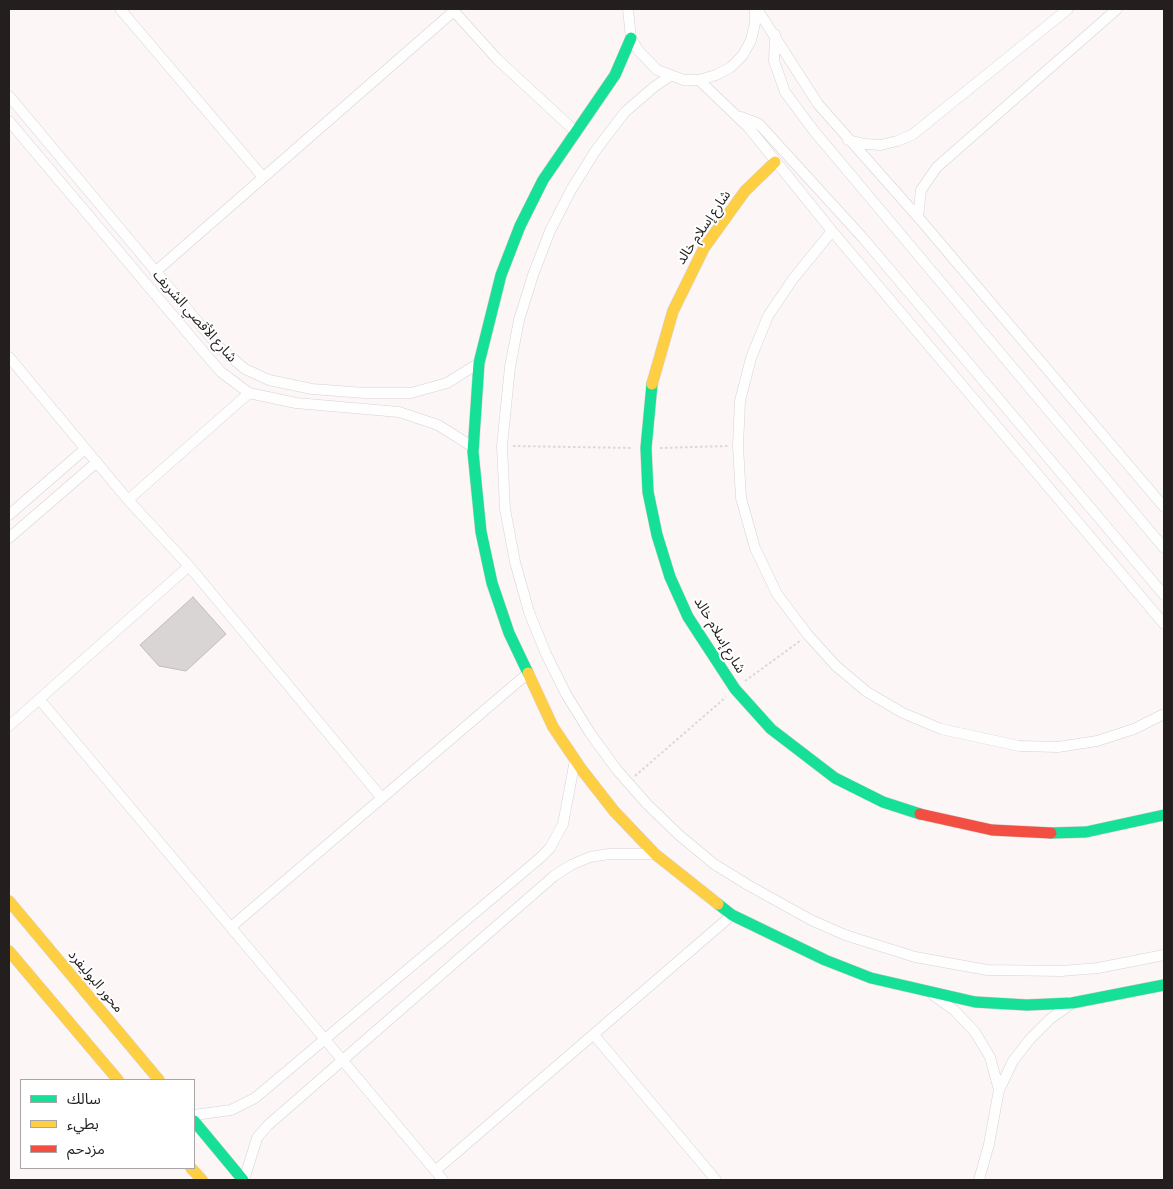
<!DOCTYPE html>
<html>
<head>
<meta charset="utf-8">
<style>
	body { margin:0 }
	#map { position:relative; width:1173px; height:1189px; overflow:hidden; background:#fcf6f6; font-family:Barlow,"Noto Sans Arabic",sans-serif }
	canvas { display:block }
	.frame { position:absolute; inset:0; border:10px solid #231f1f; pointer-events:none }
	.legend { position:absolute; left:20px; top:1079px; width:175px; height:90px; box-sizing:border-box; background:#fff; border:1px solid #a7a5a5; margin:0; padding:6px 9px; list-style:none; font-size:15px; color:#231f1f }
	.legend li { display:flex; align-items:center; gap:10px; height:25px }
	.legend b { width:25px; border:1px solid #a7a5a5 }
</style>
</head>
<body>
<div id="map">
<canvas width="1173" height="1189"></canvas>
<div class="frame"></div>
<ul class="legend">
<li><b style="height:6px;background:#16e098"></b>سالك</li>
<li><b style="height:6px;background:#ffcf43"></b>بطيء</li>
<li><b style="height:6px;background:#f24e42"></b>مزدحم</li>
</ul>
</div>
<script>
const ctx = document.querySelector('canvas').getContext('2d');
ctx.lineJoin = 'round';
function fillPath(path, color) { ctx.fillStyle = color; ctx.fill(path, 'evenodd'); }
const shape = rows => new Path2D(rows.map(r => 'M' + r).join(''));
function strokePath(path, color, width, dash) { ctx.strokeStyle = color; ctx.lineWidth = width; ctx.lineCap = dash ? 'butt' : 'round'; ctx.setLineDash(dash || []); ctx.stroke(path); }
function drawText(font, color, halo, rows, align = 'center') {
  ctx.font = font + ' Barlow,"Noto Sans Arabic",sans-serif'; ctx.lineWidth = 4; ctx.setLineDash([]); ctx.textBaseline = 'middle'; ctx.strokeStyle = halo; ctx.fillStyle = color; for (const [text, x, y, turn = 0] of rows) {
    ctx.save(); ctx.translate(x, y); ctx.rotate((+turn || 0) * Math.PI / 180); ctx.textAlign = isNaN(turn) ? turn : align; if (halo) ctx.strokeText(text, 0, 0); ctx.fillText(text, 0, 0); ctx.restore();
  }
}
const building = shape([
	[193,597,226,634,186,671,159,666,140,645,193,597]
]);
fillPath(building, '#dad5d5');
strokePath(building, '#c1bcbc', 1);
const street = shape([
	[120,9,263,177],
	[452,9,497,59,576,132],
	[628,9,631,38,638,50,657,70,684,80,699,80,716,75,731,67,743,55,751,40,755,23,755,9],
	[757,9,818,104,918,217,1164,507],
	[775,34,774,61,785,92,814,131,1164,548],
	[670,76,654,87,625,112,596,150,571,190,550,231,533,275,519,320,510,367,502,446,505,509,515,562,529,612,546,654,566,694,590,733,617,770,647,804,679,835,714,864,748,885,811,920,845,935,915,957,987,970,1061,971,1098,968,1164,955],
	[699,80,749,128,832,231,1164,624],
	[9,96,219,347,245,369,269,380,312,389,365,393,411,393,447,383,479,363],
	[741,117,759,124,863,238,1164,595],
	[9,121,207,356,221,372,249,393,296,403,399,412,438,425,473,447],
	[848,140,865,144,881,145,897,141,912,135,1068,9],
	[918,217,921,190,937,167,1117,9],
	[832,231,793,279,768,316,751,358,740,401,738,446,741,498,755,548,777,594,808,635,836,666,867,692,903,713,941,729,1019,746,1058,747,1097,741,1134,729,1164,714],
	[155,272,454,11],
	[9,357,128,500,189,566,381,797],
	[128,500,249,393],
	[9,515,85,449],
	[9,538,97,462],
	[40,700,443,1180],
	[9,726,189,566],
	[231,927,527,674],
	[933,995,954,1010,975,1032,990,1057,999,1090],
	[594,1035,716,1180],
	[194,1115,231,1110,255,1098,540,858,550,848,563,824,575,760],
	[435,1171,732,915],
	[244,1180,257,1138,267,1126,554,876,571,865,590,857,609,854,655,854],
	[979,1180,989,1144,999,1090,1013,1061,1030,1039,1050,1019,1071,1004]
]);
const fast = shape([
	[652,384,646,448,648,492,657,535,670,577,688,617,735,689,771,729,835,778,883,802,920,814],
	[528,673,509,633,492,583,481,532,473,452,479,363,501,275,520,226,543,180,615,75,631,38],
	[1051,833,1086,832,1164,815],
	[718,904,732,915,825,960,871,978,975,1002,1027,1005,1072,1003,1164,985],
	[194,1121,243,1180]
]);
const slow = shape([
	[652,384,673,311,704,248,745,191,775,162],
	[528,673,553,727,582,770,614,811,655,854,718,904],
	[9,901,159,1080],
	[9,951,118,1080],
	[191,1168,202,1180]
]);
const jam = shape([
	[920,814,992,830,1051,833]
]);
strokePath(street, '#d7d2d2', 11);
strokePath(fast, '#d7d2d2', 12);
strokePath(slow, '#d7d2d2', 12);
strokePath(jam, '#d7d2d2', 12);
strokePath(shape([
	[513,446,633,448],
	[660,448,728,446],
	[745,681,800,641],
	[635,776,726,697]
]), '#dad8d8', 2, [2.5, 2.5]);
strokePath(street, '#fffefe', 10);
strokePath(fast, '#16e098', 11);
strokePath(slow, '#ffcf43', 11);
strokePath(jam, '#f24e42', 11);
drawText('14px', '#231f1f', '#fff', [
	["شارع إسلام خالد",703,227,-56],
	["شارع الأقصي الشريف",195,316,48],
	["شارع إسلام خالد",720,635,59],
	["محور البوليفرد",96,981,50]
]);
</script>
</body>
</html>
